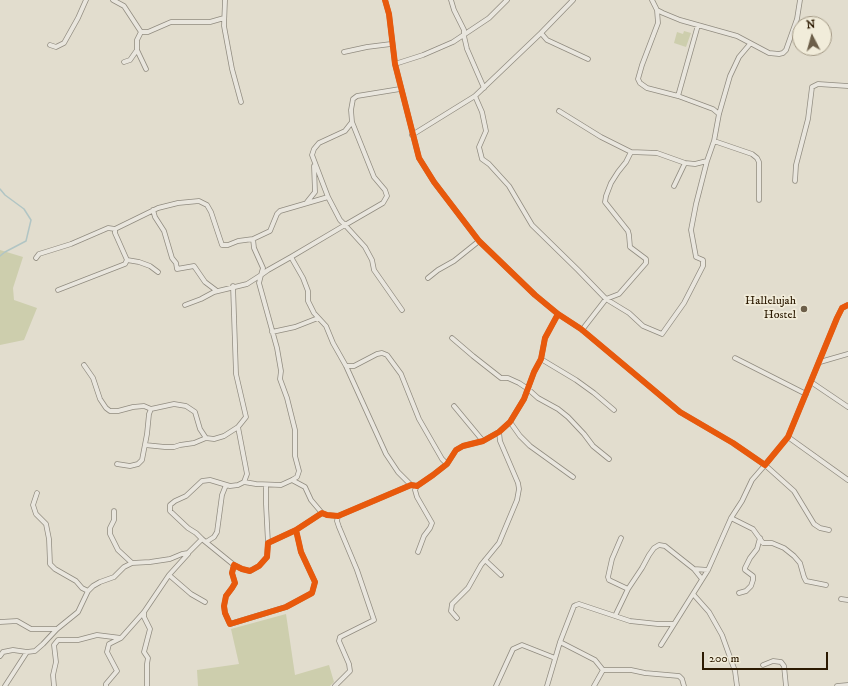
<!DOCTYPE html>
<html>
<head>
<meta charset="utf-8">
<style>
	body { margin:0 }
	#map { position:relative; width:848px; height:686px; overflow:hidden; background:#e2ddce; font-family:"IM FELL DW Pica",serif }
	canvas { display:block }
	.north { position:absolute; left:792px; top:16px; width:40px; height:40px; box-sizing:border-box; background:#f1ecda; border:1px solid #a29884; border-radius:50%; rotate:354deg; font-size:11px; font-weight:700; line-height:16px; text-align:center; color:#2c1a02 }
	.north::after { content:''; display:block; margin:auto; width:14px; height:18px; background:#6c5e49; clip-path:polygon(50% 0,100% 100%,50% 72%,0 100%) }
	.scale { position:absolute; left:702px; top:652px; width:126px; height:18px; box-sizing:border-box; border:2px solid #2c1a02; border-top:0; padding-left:5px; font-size:12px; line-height:14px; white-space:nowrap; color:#2c1a02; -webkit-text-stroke:3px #f1ecda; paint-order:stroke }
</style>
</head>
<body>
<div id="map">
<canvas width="848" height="686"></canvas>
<div class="north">N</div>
<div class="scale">200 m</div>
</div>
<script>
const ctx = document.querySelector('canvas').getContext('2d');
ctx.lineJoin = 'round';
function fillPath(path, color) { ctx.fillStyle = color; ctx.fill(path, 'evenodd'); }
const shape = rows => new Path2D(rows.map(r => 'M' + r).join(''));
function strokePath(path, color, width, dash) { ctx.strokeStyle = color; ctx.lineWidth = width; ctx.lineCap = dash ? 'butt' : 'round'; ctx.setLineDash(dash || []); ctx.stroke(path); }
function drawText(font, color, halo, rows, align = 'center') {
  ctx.font = font + ' "IM FELL DW Pica",serif'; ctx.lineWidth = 3.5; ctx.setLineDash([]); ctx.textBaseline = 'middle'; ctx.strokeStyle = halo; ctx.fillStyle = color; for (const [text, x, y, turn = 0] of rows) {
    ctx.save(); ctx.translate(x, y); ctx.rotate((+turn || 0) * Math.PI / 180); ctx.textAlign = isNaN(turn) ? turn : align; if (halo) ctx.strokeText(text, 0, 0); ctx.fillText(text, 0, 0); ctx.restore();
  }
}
fillPath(shape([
	[684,31,691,33,686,47,674,43,677,32,683,34],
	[0,250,23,257,13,288,14,300,37,308,24,340,0,345],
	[286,614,295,675,329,665,334,682,330,686,198,686,197,670,239,664,231,629]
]), '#cdcead');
strokePath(shape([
	[0,189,5,195,24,209,31,220,26,241,5,252,0,256]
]), '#b1c5c4', 1.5);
const minor = shape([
	[113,0,124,6,141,32],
	[225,0,224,26,232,69,241,102],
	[385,0,389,14,395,64,419,158,434,182,479,241,535,295,558,314,581,329,680,412,733,443,765,465,788,437,837,318,842,308,848,305],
	[451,0,454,10,464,30,464,36,467,49,484,88],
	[652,0,657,10,663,13,680,20,737,36,769,53,779,54,783,53,786,50,797,19,800,0],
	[657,10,658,23,642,65,638,79,640,83,647,88,678,96,713,109,719,114],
	[541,33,547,40,588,59],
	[50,45,56,47,64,43,78,18,86,0],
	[344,52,367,47,391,44],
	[124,62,130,60,137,50],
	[395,64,423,55,453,42,489,18,507,0],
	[146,69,137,50,137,40,141,32,148,32,171,22,210,22,224,18],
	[475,96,482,112,486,131,479,147,482,159,489,164,509,186,532,225,578,270,606,299,629,313,643,326,662,334,684,303,703,266,703,260,696,257,691,230,696,204,707,161,714,141,719,114,730,76,739,57,750,44],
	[678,96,698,25],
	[559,111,601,137,631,152,657,153,685,163,695,164,707,161],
	[412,135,475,96,541,33,573,0],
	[714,141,752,154,757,158,759,162,759,200],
	[795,181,796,165,808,119,812,87,818,84,848,86],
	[674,186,685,163],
	[328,197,340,220,345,225,383,203,387,196,385,190,374,177,352,122],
	[307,202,315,192,314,166],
	[153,210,155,217,164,231,172,258,176,263,177,269,194,266,205,282,217,291],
	[291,257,303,278,308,291,308,301,314,313,326,326,333,343,346,366,386,454,398,472,411,485],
	[36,258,39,254,71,244,108,228,115,229],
	[127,260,139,262,150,266,158,272],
	[428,278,438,270,454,261,479,241],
	[233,286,236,374,246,417,238,427,247,474,244,482,238,485,230,486,210,480,202,481,186,496,175,501,170,505,170,511,188,528,196,533,202,539,234,565],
	[58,290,125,264,127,260,115,233,115,229,158,208,178,203,199,201,207,205,211,212,222,245,228,245,238,241,253,239,270,231,277,214,280,211,328,197,312,155,314,149,319,143,345,131,352,122,351,110,353,99,357,96,400,89],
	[185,305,201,299,214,292,247,284,261,275,263,268,254,248,253,239],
	[582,330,606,299,619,294,646,263,646,259,630,247,629,235,628,231,605,202,606,196,611,183,618,172,626,162,631,152],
	[272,332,295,327,318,318],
	[452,338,473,356,501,378,508,378,519,383,528,389,538,398,558,409,568,417,584,434,593,446,609,459],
	[735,358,806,394],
	[541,359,576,380,594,393,614,410],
	[820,362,848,354],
	[84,365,93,378,100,399,106,408,110,411,118,411,133,407,144,406,151,409],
	[346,366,354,366,377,354,382,353,387,355,401,374,419,419,442,459,447,464],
	[811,382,848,407],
	[454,406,483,441],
	[510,422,520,436,530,446,573,477],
	[788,437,848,480],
	[145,445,165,447,174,447,180,445,194,443,206,438],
	[117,464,130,466,138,464,142,460,147,434,149,414,151,409,174,404,186,406,195,412,200,429,206,438,214,439,224,436,238,427],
	[292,480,305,487,311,500,322,513],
	[244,482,256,484,281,485,292,480,297,477,299,471,295,456,295,430,287,398,280,379,281,371,277,348,259,283,261,275,268,270,291,257,345,225,365,247,372,260,374,270,402,310],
	[266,485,266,504,268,543],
	[417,486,415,490,417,497,432,523,430,528,424,536,418,552],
	[37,493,33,505,36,514,46,524,49,539,50,564,55,569,76,581,82,588,88,591],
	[114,511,114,520,110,528,110,534,118,550,132,563],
	[731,518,753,529,763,543,772,543,784,548,794,556,800,563,804,577,806,581,826,585],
	[296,530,268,543,267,557,259,566,250,571,242,569,234,565,232,573,235,583,232,588,226,596,224,606,225,613,230,624,286,607,312,593,315,582,301,552,296,530,322,513,327,515,338,516,411,485,417,486,433,475,447,464,456,450,463,446,483,441,499,432,510,422,524,399,534,372,541,359,545,338,558,314],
	[621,538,612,559,608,577,609,580,628,589,642,568,649,555,654,548,659,545,665,546,670,550,694,569,702,579],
	[206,542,214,537,217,532,222,495,226,485],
	[485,560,501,575],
	[694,569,708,570],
	[169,575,191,594,205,602],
	[739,593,746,591,751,586,753,580,753,576,745,570,745,568,750,558,757,549,760,538],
	[693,594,709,612,722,635,735,671,737,686],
	[841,599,848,600],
	[144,612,144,617,150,629,144,652,148,658,147,664,147,686],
	[615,616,628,589],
	[457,618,451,611,452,604,468,588,481,565,499,543,517,500,519,489,518,483,500,441,499,432],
	[0,622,17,621,31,629,57,629],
	[560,642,595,660,603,670],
	[661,645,708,570,731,518,742,501,752,480,765,465,794,491,814,524,820,528,829,530],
	[0,656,3,652,13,650,27,652],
	[763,665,773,661,781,662,784,666,786,686],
	[5,686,27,652,35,651,43,644,57,629,78,612,88,591,93,586,100,582,114,577,124,567,132,563,150,562,170,559,182,554,188,553,202,539],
	[54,686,53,675,56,662,54,645,58,640,78,640,97,635,121,638],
	[106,686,106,684,117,671,107,652,109,644,121,638,144,612,169,575,188,554],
	[335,686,350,671,349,664,339,641,340,637,374,620,357,570,339,527,337,521,338,516],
	[496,686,513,649,522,645,555,658],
	[547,686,560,642,574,606,576,605,579,604,630,621,658,624,674,624],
	[594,686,603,670,631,670,645,673,679,676,682,679,684,686],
	[837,686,848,685]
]);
strokePath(minor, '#918c80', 5.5);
strokePath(minor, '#e9e6de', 4);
strokePath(shape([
	[385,0,389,14,395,64,419,158,434,182,479,241,535,295,558,314,581,329,680,412,733,443,765,465,788,437,837,318,842,308,848,305],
	[296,530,268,543,267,557,259,566,250,571,242,569,234,565,232,573,235,583,232,588,226,596,224,606,225,613,230,624,286,607,312,593,315,582,301,552,296,530,322,513,327,515,338,516,411,485,417,486,433,475,447,464,456,450,463,446,483,441,499,432,510,422,524,399,534,372,541,359,545,338,558,314]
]), '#e8590c', 6);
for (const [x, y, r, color] of [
	[804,309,4,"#6c5e49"]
]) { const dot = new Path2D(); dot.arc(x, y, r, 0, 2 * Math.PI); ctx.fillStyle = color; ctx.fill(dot); strokePath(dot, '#f1ecda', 1.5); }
drawText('12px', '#2c1a02', '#f1ecda', [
	["Hallelujah",796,302],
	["Hostel",796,316]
], 'right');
</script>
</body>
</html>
